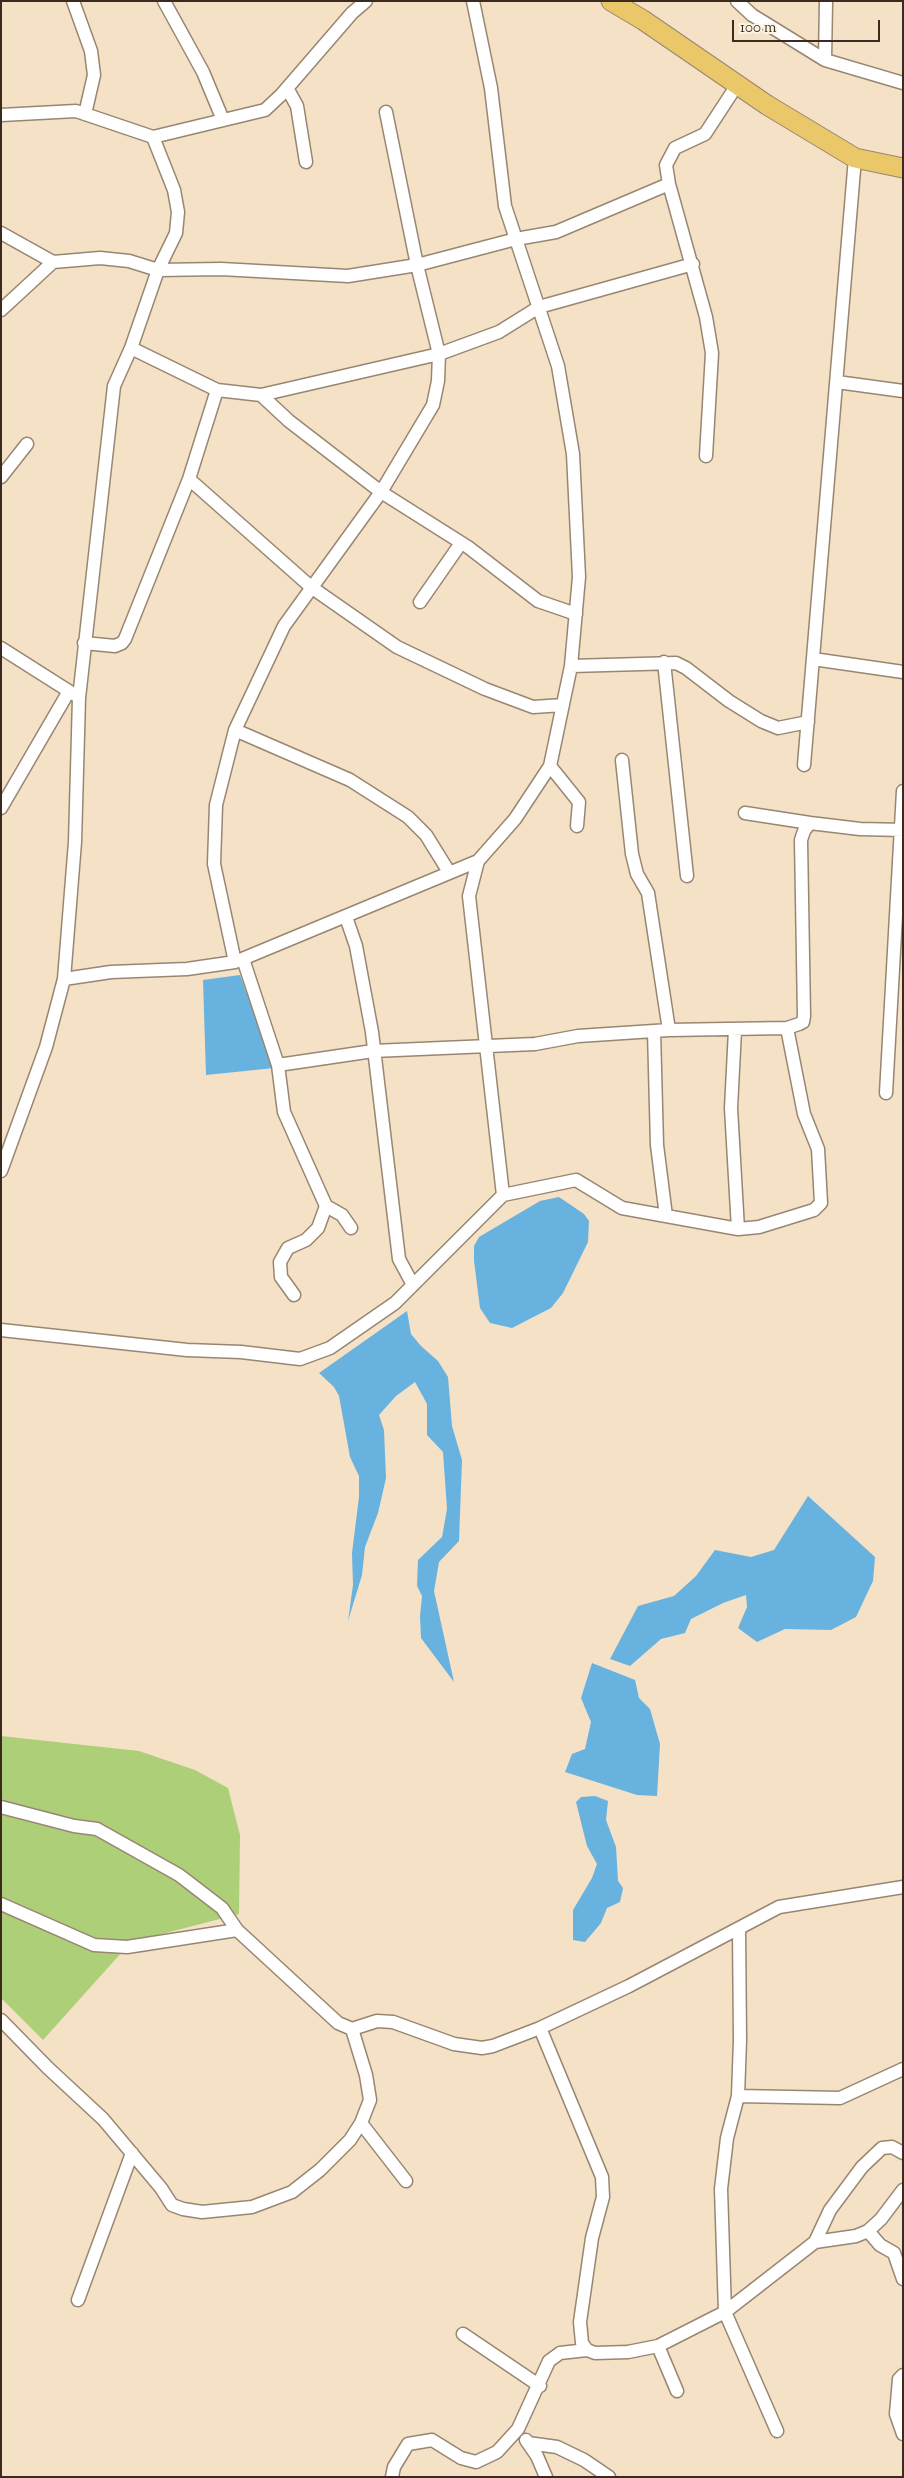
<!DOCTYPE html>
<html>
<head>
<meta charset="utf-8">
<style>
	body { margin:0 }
	#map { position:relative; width:904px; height:2478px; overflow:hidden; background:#f5e1c5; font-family:"Sorts Mill Goudy",serif }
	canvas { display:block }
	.frame { position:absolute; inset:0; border:2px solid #3b2a1e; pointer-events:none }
	.scale { position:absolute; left:732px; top:20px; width:148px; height:22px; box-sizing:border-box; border:2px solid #3b2a1e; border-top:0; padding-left:6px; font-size:15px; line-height:18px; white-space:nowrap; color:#3b2a1e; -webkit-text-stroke:4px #fcf5e5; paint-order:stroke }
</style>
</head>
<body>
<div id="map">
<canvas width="904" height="2478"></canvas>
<div class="frame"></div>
<div class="scale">100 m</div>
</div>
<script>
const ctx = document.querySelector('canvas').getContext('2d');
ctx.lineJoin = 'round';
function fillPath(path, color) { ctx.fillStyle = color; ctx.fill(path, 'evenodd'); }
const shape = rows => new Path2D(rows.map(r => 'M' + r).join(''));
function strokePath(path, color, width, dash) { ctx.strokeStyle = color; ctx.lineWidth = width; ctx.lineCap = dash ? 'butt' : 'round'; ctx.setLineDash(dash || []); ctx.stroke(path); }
fillPath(shape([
	[1,1736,139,1751,195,1770,228,1788,240,1835,239,1914,131,1942,43,2040,1,1998]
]), '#accf78');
fillPath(shape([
	[240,975,274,1068,206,1075,203,980],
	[559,1197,584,1214,589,1221,588,1242,563,1293,551,1308,512,1328,490,1323,480,1308,474,1261,474,1246,479,1237,540,1201],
	[407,1311,411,1334,421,1346,438,1361,448,1377,452,1426,462,1460,459,1541,439,1562,434,1591,454,1682,421,1638,420,1616,422,1596,417,1586,418,1560,442,1537,447,1509,443,1452,427,1435,427,1404,415,1382,396,1396,379,1415,384,1430,386,1478,378,1513,365,1547,362,1575,348,1621,353,1585,352,1553,359,1497,359,1476,350,1457,339,1396,334,1387,319,1373],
	[808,1496,875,1557,873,1581,856,1617,831,1630,785,1629,757,1642,738,1628,747,1607,746,1595,723,1603,691,1619,685,1633,661,1639,630,1666,610,1659,638,1606,674,1596,696,1576,715,1550,751,1557,774,1550],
	[592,1663,635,1680,639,1698,650,1709,660,1744,657,1796,637,1795,565,1772,572,1754,585,1749,591,1722,581,1698],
	[595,1796,608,1801,606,1820,616,1847,618,1881,623,1888,620,1902,607,1908,601,1923,585,1942,573,1940,573,1910,592,1878,597,1864,587,1846,576,1802,581,1797]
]), '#68b2e0');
const minor = shape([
	[73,1,91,51,94,75,85,114],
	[164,1,203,72,223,120],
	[473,1,491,88,505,206,558,366,573,454,579,577,571,666,550,766,515,819,478,861,469,896,503,1195],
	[737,1,752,15,825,60,903,83],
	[825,60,826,1],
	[287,88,297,106,306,162],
	[1,115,76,111,153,137,265,110,282,94,352,13,366,1],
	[1,233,53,262,100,258,129,261,158,270,221,269,348,276,417,265,516,239,556,232,669,184],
	[1,310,53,262],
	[131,348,217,390,261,395,439,354,499,332,539,307,693,264],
	[837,382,903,391],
	[261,395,289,421,381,492,468,547,538,601,576,614],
	[706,456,712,353,706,317,669,184,666,165,675,148,705,134,737,85],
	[1,477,27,444],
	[189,479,311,587,397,647,485,689,533,707,563,705],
	[420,602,461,543],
	[84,643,115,646,122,643,125,639,189,479,217,390],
	[1,648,75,695],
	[813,659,903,672],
	[664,662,687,876],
	[571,666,676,663,686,668,729,701,761,721,778,728,808,722],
	[235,730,350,780,408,817,426,835,449,872],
	[622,760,632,854,637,874,648,893,669,1030],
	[804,765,855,158],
	[550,766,579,802,577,826],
	[1,808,69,691],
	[745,813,810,823],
	[346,917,356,946,372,1032,399,1259,413,1285],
	[243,959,278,1065,284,1112,326,1206,318,1228,306,1240,288,1248,280,1262,281,1277,294,1295],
	[235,962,214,864,216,805,235,730,284,626,381,492,433,405,438,381,439,354,417,265,386,112],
	[64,979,111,972,187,969,235,962,478,861],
	[735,1030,731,1108,738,1229],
	[654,1031,657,1145,666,1216],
	[278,1065,373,1051,535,1044,578,1036,669,1030,787,1028,799,1024,803,1022,804,1016,801,840,804,831,810,823,860,829,903,830],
	[886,1093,903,791],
	[1,1171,46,1047,64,979,75,842,79,698,114,386,131,348,158,270,176,233,178,212,174,190,153,137],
	[326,1206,342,1215,351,1228],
	[1,1330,187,1350,241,1352,300,1359,330,1348,395,1303,503,1195,576,1180,622,1208,738,1229,759,1227,814,1210,821,1203,818,1149,804,1114,787,1028],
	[1,1807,74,1826,97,1829,179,1875,222,1908,237,1930,338,2023,352,2029,377,2021,393,2022,454,2044,482,2048,493,2046,540,2028,629,1986,779,1907,903,1887],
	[1,1904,94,1945,127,1947,237,1930],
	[739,1929,740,2040,738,2096,727,2138,721,2189,725,2312,777,2431],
	[1,2020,48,2068,103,2119,161,2188,172,2205,183,2209,202,2212,252,2207,292,2192,320,2170,350,2140,361,2123,370,2100,366,2075,352,2029],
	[540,2028,602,2177,603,2197,592,2238,580,2322,582,2343,587,2350,595,2353,628,2352,658,2346,725,2312,815,2242,856,2236,868,2231,881,2219,903,2190],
	[738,2096,840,2098,903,2069],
	[361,2123,406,2181],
	[868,2231,880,2245,894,2253,903,2279],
	[815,2242,830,2210,862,2167,882,2148,892,2147,903,2153],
	[78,2300,132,2153],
	[463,2334,540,2386],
	[658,2346,677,2391],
	[903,2375,899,2379,896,2414,903,2434],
	[526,2440,537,2456,546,2477],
	[528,2443,557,2447,584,2460,609,2477],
	[392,2477,394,2467,408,2444,432,2440,461,2458,476,2462,497,2452,518,2429,549,2361,560,2353,587,2350]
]);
const highway = shape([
	[611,1,643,20,767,105,855,158,903,168]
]);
strokePath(minor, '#988672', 15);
strokePath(highway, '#988672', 21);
strokePath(minor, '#fff', 12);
strokePath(highway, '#eac769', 19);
</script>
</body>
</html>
